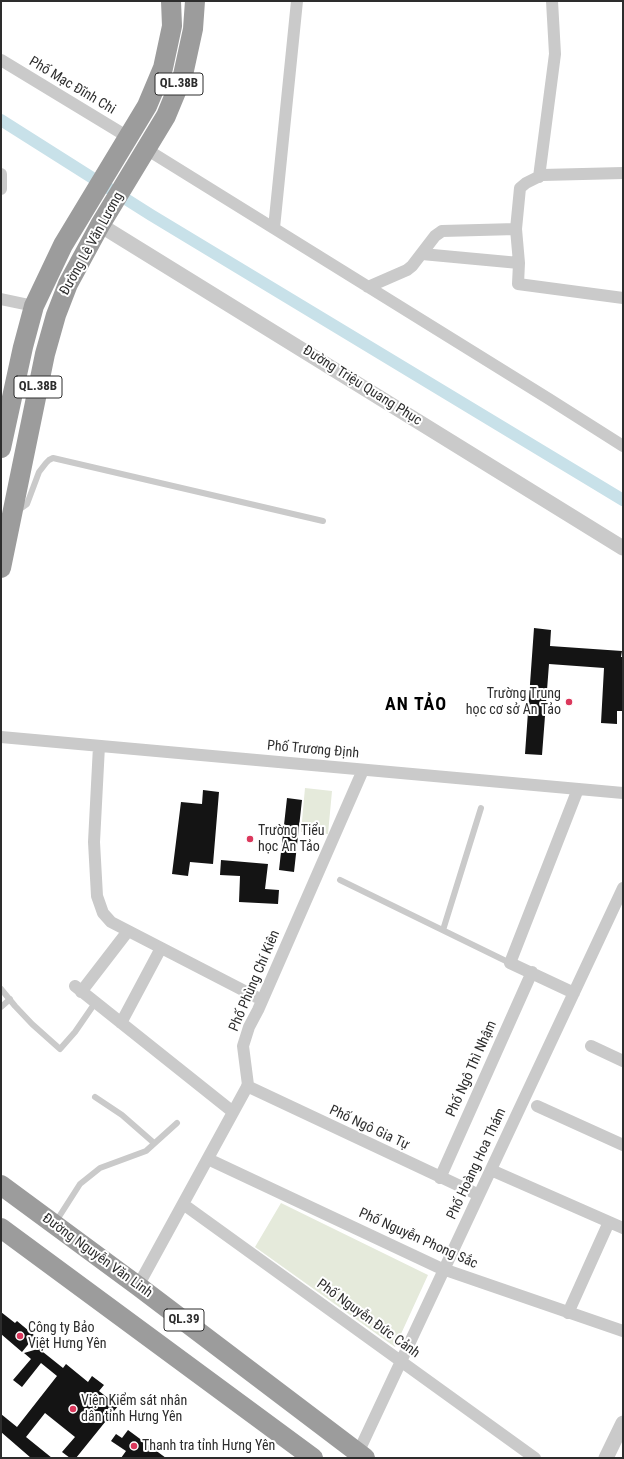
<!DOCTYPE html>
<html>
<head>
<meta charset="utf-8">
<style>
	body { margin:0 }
	#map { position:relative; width:624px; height:1459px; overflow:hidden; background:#fff; font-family:"Roboto Condensed",sans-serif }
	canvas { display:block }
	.frame { position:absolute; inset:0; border:2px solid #2d2d2d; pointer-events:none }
</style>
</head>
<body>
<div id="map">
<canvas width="624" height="1459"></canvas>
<div class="frame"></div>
</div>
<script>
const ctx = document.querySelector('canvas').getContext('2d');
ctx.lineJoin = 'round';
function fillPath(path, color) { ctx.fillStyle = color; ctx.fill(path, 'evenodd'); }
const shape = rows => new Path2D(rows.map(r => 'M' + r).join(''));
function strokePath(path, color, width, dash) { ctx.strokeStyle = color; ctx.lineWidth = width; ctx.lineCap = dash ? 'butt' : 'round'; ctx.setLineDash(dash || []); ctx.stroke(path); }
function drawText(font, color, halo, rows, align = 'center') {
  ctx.font = font + ' "Roboto Condensed",sans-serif'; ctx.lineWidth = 4; ctx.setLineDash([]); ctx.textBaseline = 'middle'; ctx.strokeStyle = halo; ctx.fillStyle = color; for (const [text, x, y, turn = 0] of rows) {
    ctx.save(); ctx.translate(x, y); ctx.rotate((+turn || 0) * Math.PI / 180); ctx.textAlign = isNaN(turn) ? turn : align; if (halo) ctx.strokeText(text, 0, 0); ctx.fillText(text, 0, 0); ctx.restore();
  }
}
fillPath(shape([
	[305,788,332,791,328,834,301,832],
	[281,1203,428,1275,395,1347,255,1247]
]), '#e5eadb');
strokePath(shape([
	[1,120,151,215,623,500]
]), '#c8e1e9', 12);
fillPath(shape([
	[534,628,551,630,550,646,622,651,621,657,623,657,623,711,617,711,617,724,601,723,604,668,549,664,542,755,525,754],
	[203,790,219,792,213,864,190,862,188,876,172,874,181,802,202,804],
	[287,798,302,800,294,872,279,870],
	[221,860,268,864,265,889,279,890,278,904,239,902,240,876,220,875],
	[1,1312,15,1323,17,1321,35,1336,22,1352,1,1334],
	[41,1348,43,1352,63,1368,66,1364,88,1382,92,1376,104,1385,99,1391,118,1406,76,1458,70,1458,62,1452,75,1437,45,1413,26,1437,52,1458,31,1458,1,1432,1,1414,17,1427,57,1376,41,1363,22,1387,13,1380,31,1359,24,1353],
	[128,1430,166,1458,121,1458,126,1451,111,1441,116,1434,122,1438]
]), '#141414');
strokePath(shape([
	[16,510,20,509,27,504,39,472,46,463,49,460,53,458,323,521],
	[340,880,510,963],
	[443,930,481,808],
	[1,989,15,1006,32,1024,60,1049,75,1032,95,1003],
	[1,1007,10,999],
	[95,1097,122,1115,154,1143],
	[55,1223,80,1184,100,1168,146,1151,177,1123]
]), '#cacaca', 6);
strokePath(shape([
	[1,60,128,137],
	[146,149,549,399,623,446],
	[1,174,1,189],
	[539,177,555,54,552,1],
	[274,228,297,1],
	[516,229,519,263],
	[422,254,519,263,518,284,623,298],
	[368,287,407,270,412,266,435,236,442,231,516,229,520,188,526,183,542,175,623,173],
	[1,299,34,306],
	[1,737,623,793],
	[99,746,94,842,97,896,103,913,111,922,262,1000],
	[75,986,233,1112],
	[81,992,128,931],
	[574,993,510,963,578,789],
	[121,1023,161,948],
	[591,1046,623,1061],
	[247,1086,479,1195],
	[537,1106,623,1145],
	[208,1159,440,1268,623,1331],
	[491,1170,623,1228],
	[440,1178,532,972],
	[183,1204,535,1458],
	[138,1286,248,1085,243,1046,249,1027,258,1010,363,770],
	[568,1313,609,1222],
	[358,1453,623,888]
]), '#cacaca', 12);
strokePath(shape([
	[100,225,623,548],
	[606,1458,623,1423]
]), '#cacaca', 15);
strokePath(shape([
	[1,448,23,347,34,306,63,245,147,106,163,68,172,26,171,1],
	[1,568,45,354,56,315,68,284,100,225,166,116,183,75,193,29,195,1],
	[1,1185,138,1286,365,1458],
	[1,1228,313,1458]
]), '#9c9c9c', 20);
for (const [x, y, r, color] of [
	[569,702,4,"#db385c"],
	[250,839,4,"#db385c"],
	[20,1336,4,"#db385c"],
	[73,1409,4,"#db385c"],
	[134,1446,4,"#db385c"]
]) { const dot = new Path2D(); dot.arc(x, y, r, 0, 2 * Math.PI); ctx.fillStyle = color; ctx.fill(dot); strokePath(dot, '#fff', 1.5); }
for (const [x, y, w] of [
	[179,84,48],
	[38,387,48],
	[184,1320,40]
]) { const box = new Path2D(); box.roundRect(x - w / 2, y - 11, w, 22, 3); ctx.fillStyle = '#fff'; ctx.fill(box); strokePath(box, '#2d2d2d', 1); }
drawText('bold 13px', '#2d2d2d', null, [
	["QL.38B",179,84],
	["QL.38B",38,387],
	["QL.39",184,1320]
]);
drawText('14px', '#2d2d2d', '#fff', [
	["Phố Mạc Đĩnh Chi",72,86,31],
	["Đường Lê Văn Lương",92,244,-61],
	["Đường Triệu Quang Phục",362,386,32],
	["Phố Trương Định",313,750,5],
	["Phố Phùng Chí Kiên",255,981,-67],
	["Phố Ngô Thì Nhậm",472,1069,-66],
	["Phố Ngô Gia Tự",369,1128,25],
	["Phố Hoàng Hoa Thám",477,1164,-65],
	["Phố Nguyễn Phong Sắc",418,1239,24],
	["Đường Nguyễn Văn Linh",97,1256,36],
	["Phố Nguyễn Đức Cảnh",368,1319,36]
]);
drawText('14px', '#2d2d2d', '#fff', [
	["Trường Trung",561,694,"right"],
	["học cơ sở An Tảo",561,710,"right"],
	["Trường Tiểu",258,831],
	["học An Tảo",258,847],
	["Công ty Bảo",28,1328],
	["Việt Hưng Yên",28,1344],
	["Viện Kiểm sát nhân",81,1401],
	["dân tỉnh Hưng Yên",81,1417],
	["Thanh tra tỉnh Hưng Yên",142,1446]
], 'left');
ctx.letterSpacing = '1px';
drawText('bold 18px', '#000', '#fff', [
	["AN TẢO",416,705]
]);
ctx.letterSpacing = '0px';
</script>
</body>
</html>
